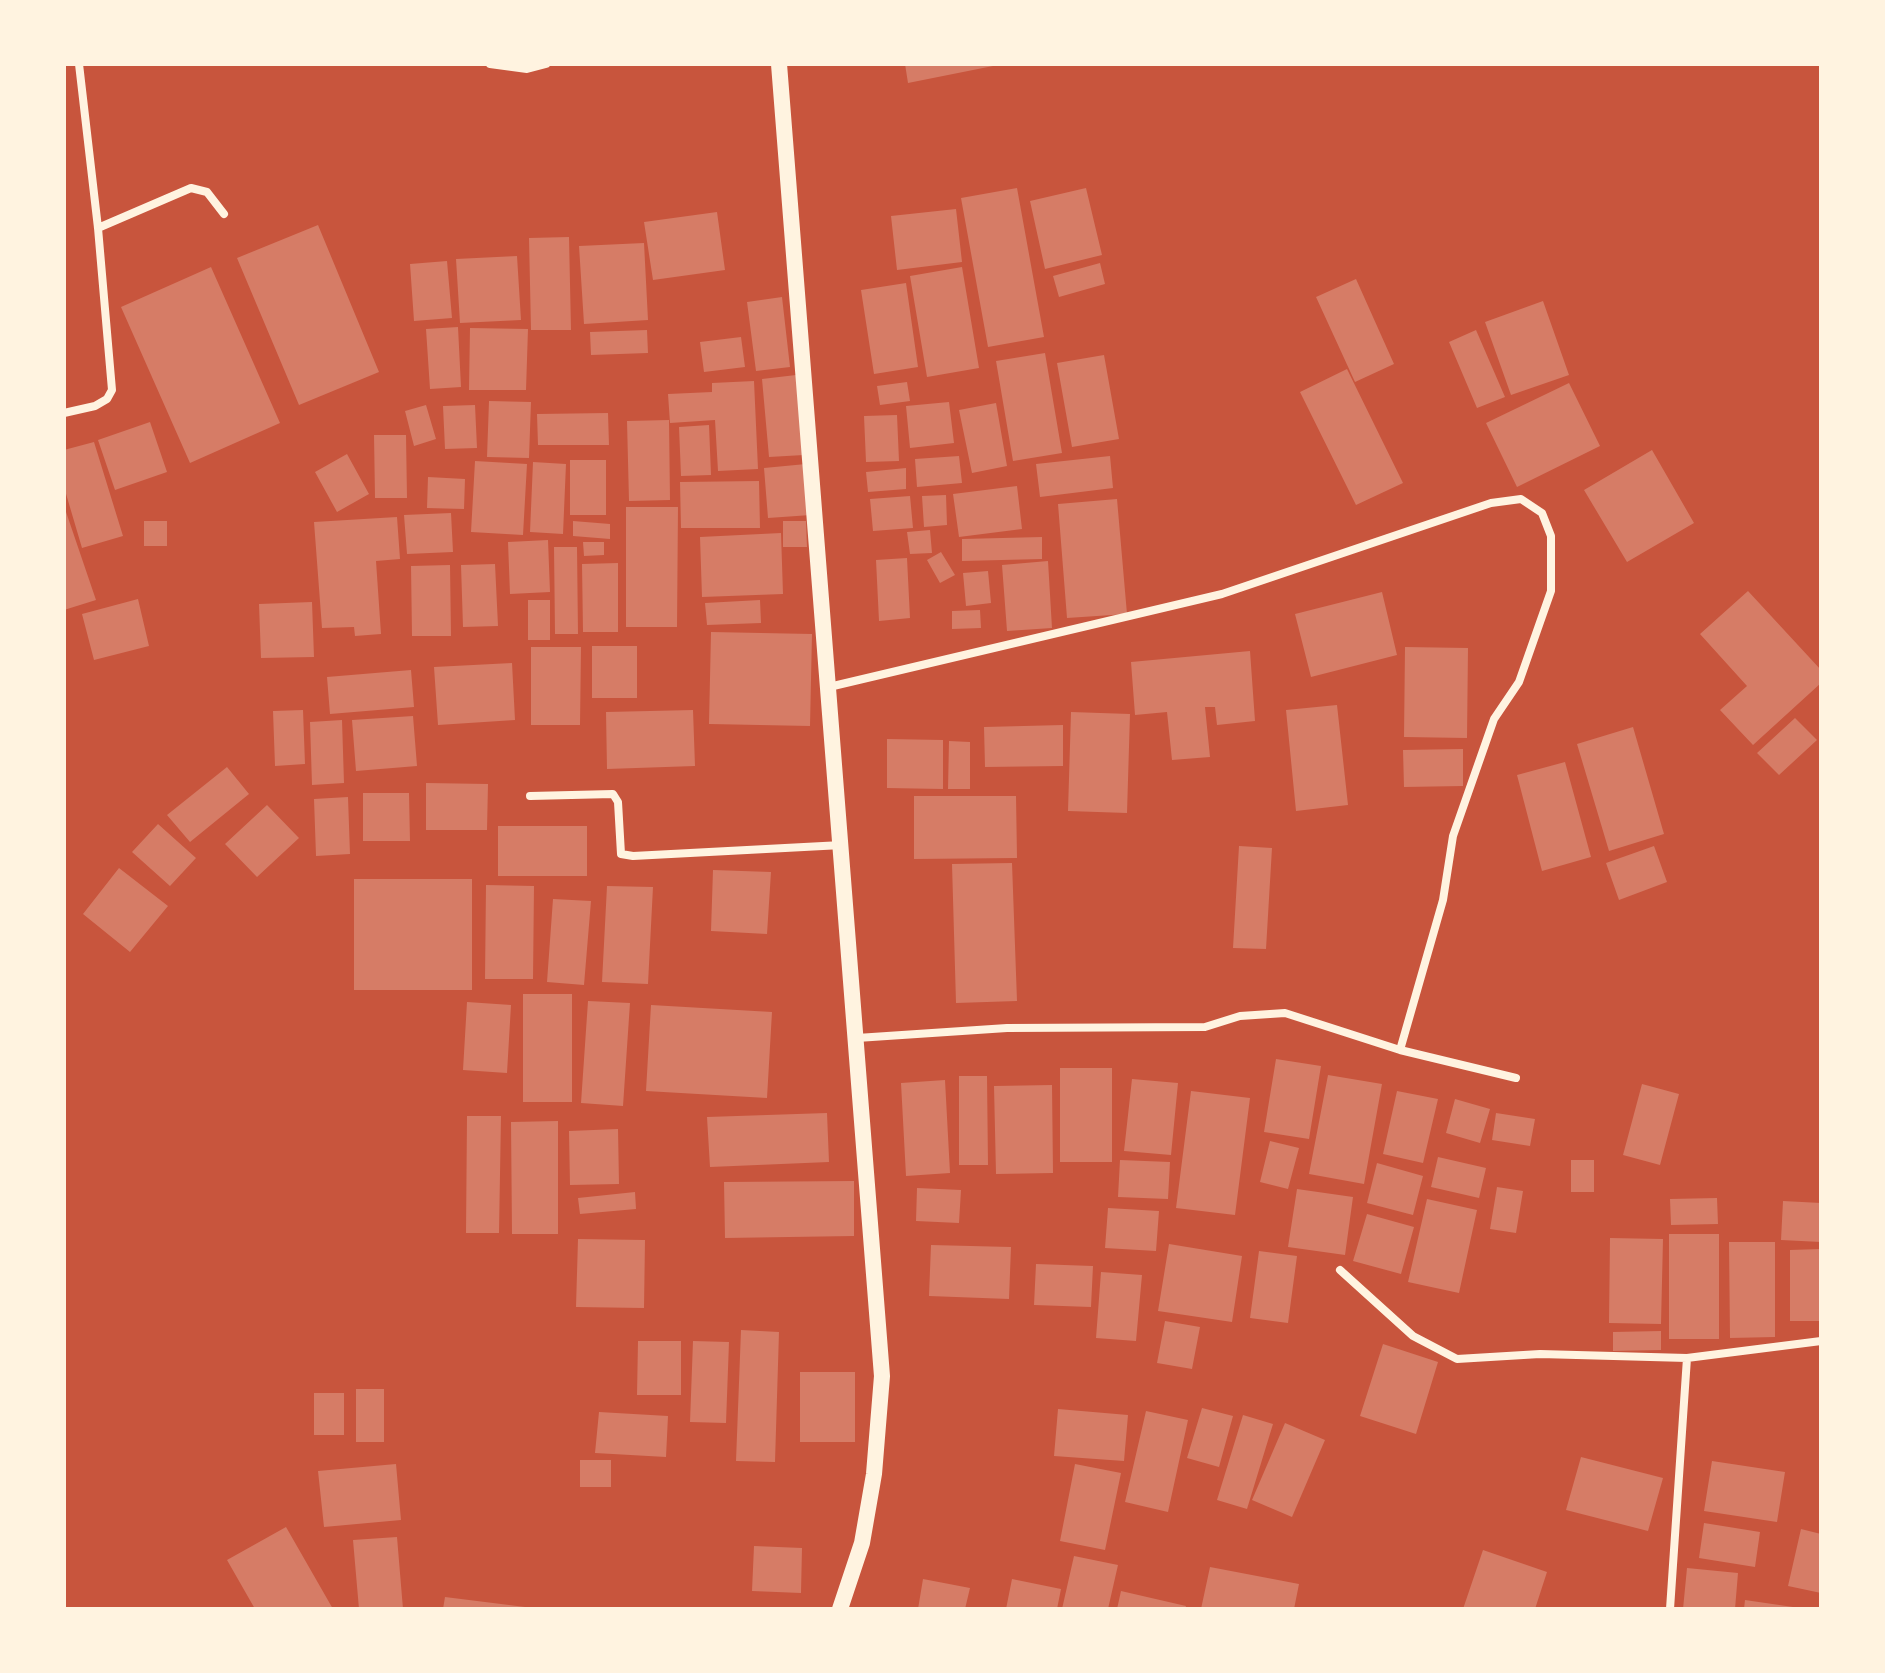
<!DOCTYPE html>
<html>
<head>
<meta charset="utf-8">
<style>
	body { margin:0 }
	#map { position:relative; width:1885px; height:1673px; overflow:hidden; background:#c8553d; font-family:"Exo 2",sans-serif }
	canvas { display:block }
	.frame { position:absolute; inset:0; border:66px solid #fff3e0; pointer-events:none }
</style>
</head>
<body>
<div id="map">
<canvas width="1885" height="1673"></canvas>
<div class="frame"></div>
</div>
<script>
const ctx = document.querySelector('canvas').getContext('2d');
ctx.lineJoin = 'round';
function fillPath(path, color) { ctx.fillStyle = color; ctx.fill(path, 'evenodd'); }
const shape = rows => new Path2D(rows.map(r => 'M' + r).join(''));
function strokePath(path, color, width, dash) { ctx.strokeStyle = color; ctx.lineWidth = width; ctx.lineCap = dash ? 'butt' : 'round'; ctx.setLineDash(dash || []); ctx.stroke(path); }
fillPath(shape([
	[905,64,998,64,998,65,908,83],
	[1017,188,1044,337,988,347,961,198],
	[1086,188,1102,255,1045,269,1030,201],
	[956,209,962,262,897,270,891,216],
	[717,212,725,270,653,280,644,222],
	[318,225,379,372,299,405,237,258],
	[569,237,571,330,531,330,529,238],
	[644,243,648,320,584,324,579,246],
	[517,256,521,320,460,323,456,259],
	[447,261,452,318,414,321,410,264],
	[1100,263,1105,284,1059,297,1053,276],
	[211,267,280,423,190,463,121,307],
	[962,267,979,368,927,377,910,276],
	[1356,279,1394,364,1355,382,1316,297],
	[906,283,918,367,874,374,861,290],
	[782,297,790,367,756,371,747,302],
	[1543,301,1569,375,1511,395,1485,322],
	[458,327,461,387,430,389,426,329],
	[470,328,528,329,526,390,469,390],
	[647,330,648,353,591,355,590,332],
	[1476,330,1505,397,1477,408,1449,342],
	[741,337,745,367,704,372,700,342],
	[1045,353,1062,453,1013,461,996,361],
	[1104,355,1119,439,1072,447,1057,363],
	[1347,369,1403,483,1356,505,1300,392],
	[796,375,804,455,769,457,762,379],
	[754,381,758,469,718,471,715,420,670,423,668,394,712,392,712,383],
	[907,382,910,401,880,405,877,386],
	[1569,383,1600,446,1517,487,1486,423],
	[489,401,531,402,529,458,487,457],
	[949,402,954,443,910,448,906,406],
	[996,403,1007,466,972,473,959,410],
	[426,405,436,439,414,446,405,411],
	[475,405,477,448,445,449,443,406],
	[608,413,609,445,538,445,537,414],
	[897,415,899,461,866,462,864,416],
	[669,420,670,500,629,501,627,421],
	[150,422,167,472,115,490,98,440],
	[709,425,711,475,681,476,679,427],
	[374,435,406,435,407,498,375,498],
	[94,442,123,536,82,548,64,487,64,450],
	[1652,450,1694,523,1627,562,1584,490],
	[347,454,369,494,337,512,315,472],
	[959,456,962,483,917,487,915,459],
	[1110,456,1113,488,1040,497,1036,464],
	[570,460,606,460,606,515,570,515],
	[475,461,527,464,523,535,471,532],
	[533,462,566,464,563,534,530,532],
	[806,464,811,515,768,518,764,468],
	[906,468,906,489,868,492,866,472],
	[428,477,465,479,464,509,427,508],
	[759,481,760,528,681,528,680,482],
	[1017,486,1022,529,959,537,953,494],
	[946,495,947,525,924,527,922,496],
	[910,496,913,528,873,531,870,499],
	[1117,499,1127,614,1067,618,1058,504],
	[64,506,96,600,64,610],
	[626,507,678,507,677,627,626,627],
	[451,513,453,552,407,554,404,515],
	[397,517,400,559,376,561,381,634,355,636,354,627,322,628,314,522],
	[144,521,167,521,167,546,144,546],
	[573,521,610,524,610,539,573,536],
	[783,521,806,521,807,547,783,547],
	[930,530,932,553,910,554,907,532],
	[781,533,783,594,702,597,700,537],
	[1042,537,1042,559,962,561,962,539],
	[548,540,550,592,510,594,508,542],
	[583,542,604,542,604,555,584,556],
	[554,547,577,547,578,634,555,634],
	[941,552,955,575,940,583,927,560],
	[907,558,910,618,879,621,876,560],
	[1048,561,1052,628,1007,631,1002,565],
	[618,563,618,632,583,632,582,564],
	[495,564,498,626,463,627,461,565],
	[450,565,451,636,412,636,411,566],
	[988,571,991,603,966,606,963,573],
	[1748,591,1821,670,1821,683,1753,745,1720,710,1747,686,1700,634],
	[1382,592,1397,655,1311,677,1295,614],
	[138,599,149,646,94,660,82,614],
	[528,600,550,600,550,640,528,640],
	[760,600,761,623,707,625,705,603],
	[312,602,314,657,261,658,259,604],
	[980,610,981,628,952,629,952,611],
	[711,632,812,634,810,726,709,724],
	[592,646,637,646,637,698,592,698],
	[531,647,581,647,580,725,531,725],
	[1405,647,1468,648,1467,738,1404,737],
	[1250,651,1255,721,1217,725,1215,707,1205,707,1210,757,1172,760,1167,712,1135,715,1131,662],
	[512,663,515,720,438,725,434,667],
	[411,670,414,707,330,714,327,677],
	[1337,705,1348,805,1296,811,1286,710],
	[303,710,305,764,275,766,273,711],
	[693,710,695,766,607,769,606,712],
	[1071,712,1130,714,1127,813,1068,811],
	[413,716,417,766,356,771,352,720],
	[1795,718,1817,740,1779,775,1757,753],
	[342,720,344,783,312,785,310,722],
	[1063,725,1063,766,985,767,984,727],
	[1633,727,1664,834,1609,851,1577,744],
	[887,739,943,740,943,789,887,788],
	[949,741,970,742,970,789,948,789],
	[1463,749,1463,786,1404,787,1403,750],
	[1565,762,1591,857,1542,871,1517,775],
	[227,767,249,794,190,842,167,815],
	[426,783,488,784,487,830,426,830],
	[363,793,409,793,410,841,363,841],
	[914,796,1016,796,1017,858,914,859],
	[348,797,350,854,316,856,314,799],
	[267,805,299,838,257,877,225,844],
	[158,824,196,858,170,886,132,852],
	[498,826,587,826,587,876,498,876],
	[1239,846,1272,848,1266,949,1233,948],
	[1654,846,1667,882,1619,900,1606,863],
	[1012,863,1017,1001,956,1003,952,864],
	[119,868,168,906,130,952,83,914],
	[713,870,771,872,767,934,711,931],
	[354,879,472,879,472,990,354,990],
	[486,885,534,886,533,979,485,979],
	[607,886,653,887,648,984,602,982],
	[553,899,591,901,584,985,547,982],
	[523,994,572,994,572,1102,523,1102],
	[588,1001,630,1003,623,1106,581,1103],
	[467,1002,511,1005,507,1073,463,1070],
	[651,1005,772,1012,767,1098,646,1091],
	[1276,1059,1321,1066,1309,1139,1264,1132],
	[1060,1068,1112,1068,1112,1162,1060,1162],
	[1328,1075,1382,1084,1364,1184,1309,1174],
	[959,1076,987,1076,988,1165,959,1165],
	[1132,1079,1178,1083,1171,1155,1124,1151],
	[945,1080,950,1173,906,1176,901,1083],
	[1642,1084,1679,1094,1660,1165,1623,1155],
	[1052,1085,1053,1173,996,1174,994,1086],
	[1191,1091,1250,1098,1235,1215,1176,1208],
	[1397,1091,1438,1099,1423,1163,1383,1154],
	[1455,1099,1490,1109,1480,1143,1446,1133],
	[827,1113,829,1162,710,1167,707,1117],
	[1496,1113,1535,1119,1530,1146,1492,1140],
	[467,1116,501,1116,499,1233,466,1233],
	[558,1121,558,1234,512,1234,511,1122],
	[618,1129,619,1184,570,1185,569,1131],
	[1270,1141,1299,1148,1288,1189,1260,1182],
	[1438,1157,1486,1168,1479,1198,1431,1187],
	[1120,1160,1170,1162,1168,1199,1118,1197],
	[1571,1160,1594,1160,1594,1192,1571,1192],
	[1377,1163,1423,1176,1413,1215,1367,1203],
	[854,1181,854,1236,725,1238,724,1182],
	[1497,1187,1523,1191,1516,1233,1490,1229],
	[917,1188,961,1190,959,1223,916,1221],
	[1297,1189,1353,1197,1345,1255,1288,1247],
	[635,1192,636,1209,580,1214,578,1198],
	[1717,1198,1718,1224,1671,1225,1670,1199],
	[1427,1199,1477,1210,1459,1293,1408,1282],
	[1783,1201,1821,1203,1821,1242,1781,1240],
	[1108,1208,1159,1211,1156,1251,1105,1248],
	[1367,1214,1414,1227,1401,1274,1353,1261],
	[1669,1234,1719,1234,1719,1339,1669,1339],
	[1610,1238,1663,1239,1661,1324,1609,1323],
	[578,1239,645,1240,644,1308,576,1307],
	[1729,1242,1775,1242,1775,1337,1730,1338],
	[1169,1244,1242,1256,1232,1322,1158,1311],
	[931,1245,1011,1247,1009,1299,929,1296],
	[1821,1249,1821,1321,1790,1321,1790,1250],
	[1259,1251,1297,1256,1288,1323,1250,1318],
	[1036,1264,1093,1266,1091,1307,1034,1305],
	[1101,1272,1142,1275,1136,1341,1096,1338],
	[1165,1321,1200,1327,1192,1369,1157,1363],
	[741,1330,779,1332,775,1462,736,1461],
	[1661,1331,1661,1350,1613,1351,1613,1332],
	[638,1341,681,1341,681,1395,637,1395],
	[693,1341,729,1342,726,1423,690,1422],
	[1383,1344,1438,1362,1416,1434,1360,1416],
	[800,1372,855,1372,855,1442,800,1442],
	[356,1389,384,1389,384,1442,356,1442],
	[314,1393,344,1393,344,1435,314,1435],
	[1202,1408,1233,1416,1219,1467,1187,1458],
	[1058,1409,1128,1415,1124,1461,1054,1456],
	[1146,1411,1188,1420,1168,1512,1125,1502],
	[599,1412,668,1416,666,1457,595,1453],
	[1243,1415,1273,1424,1247,1509,1217,1500],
	[1285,1423,1325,1440,1292,1517,1252,1500],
	[1581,1457,1663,1478,1648,1531,1566,1510],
	[580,1460,611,1460,611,1487,580,1487],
	[1712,1461,1785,1472,1777,1522,1704,1511],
	[396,1464,401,1520,324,1527,318,1471],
	[1075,1464,1121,1473,1105,1550,1060,1541],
	[1704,1523,1760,1532,1755,1567,1699,1558],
	[286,1527,333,1609,255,1609,227,1560],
	[1801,1529,1821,1534,1821,1593,1788,1586],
	[397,1537,403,1609,359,1609,353,1540],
	[754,1546,802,1548,801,1593,752,1591],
	[1483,1550,1547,1572,1535,1609,1463,1609],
	[1074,1556,1118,1565,1108,1609,1062,1609],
	[1210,1567,1299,1584,1294,1609,1201,1609],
	[1687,1568,1738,1573,1735,1609,1683,1609],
	[923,1579,970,1588,965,1609,918,1609],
	[1012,1579,1061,1589,1057,1609,1006,1609],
	[1121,1591,1186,1606,1185,1609,1117,1609],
	[445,1597,525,1607,525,1609,443,1609],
	[1745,1600,1793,1607,1793,1609,1744,1609]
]), '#d67c66');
strokePath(shape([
	[490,64,527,69,546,64],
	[98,228,191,188,207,192,224,214],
	[64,413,95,406,107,399,112,390,98,228,79,64],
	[829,687,1222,594,1491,503,1521,499,1542,513,1551,536,1551,591,1519,682,1494,719,1453,836,1443,900,1400,1050],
	[530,796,613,794,618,802,621,854,633,856,842,845],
	[857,1038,1007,1028,1205,1027,1240,1016,1285,1013,1400,1050,1516,1078],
	[1340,1270,1413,1336,1457,1359,1540,1354,1687,1358,1821,1341],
	[1670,1609,1687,1358]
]), '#fff3e0', 8);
strokePath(shape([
	[779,64,882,1376,874,1474,862,1543,840,1609]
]), '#fff3e0', 16);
</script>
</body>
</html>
